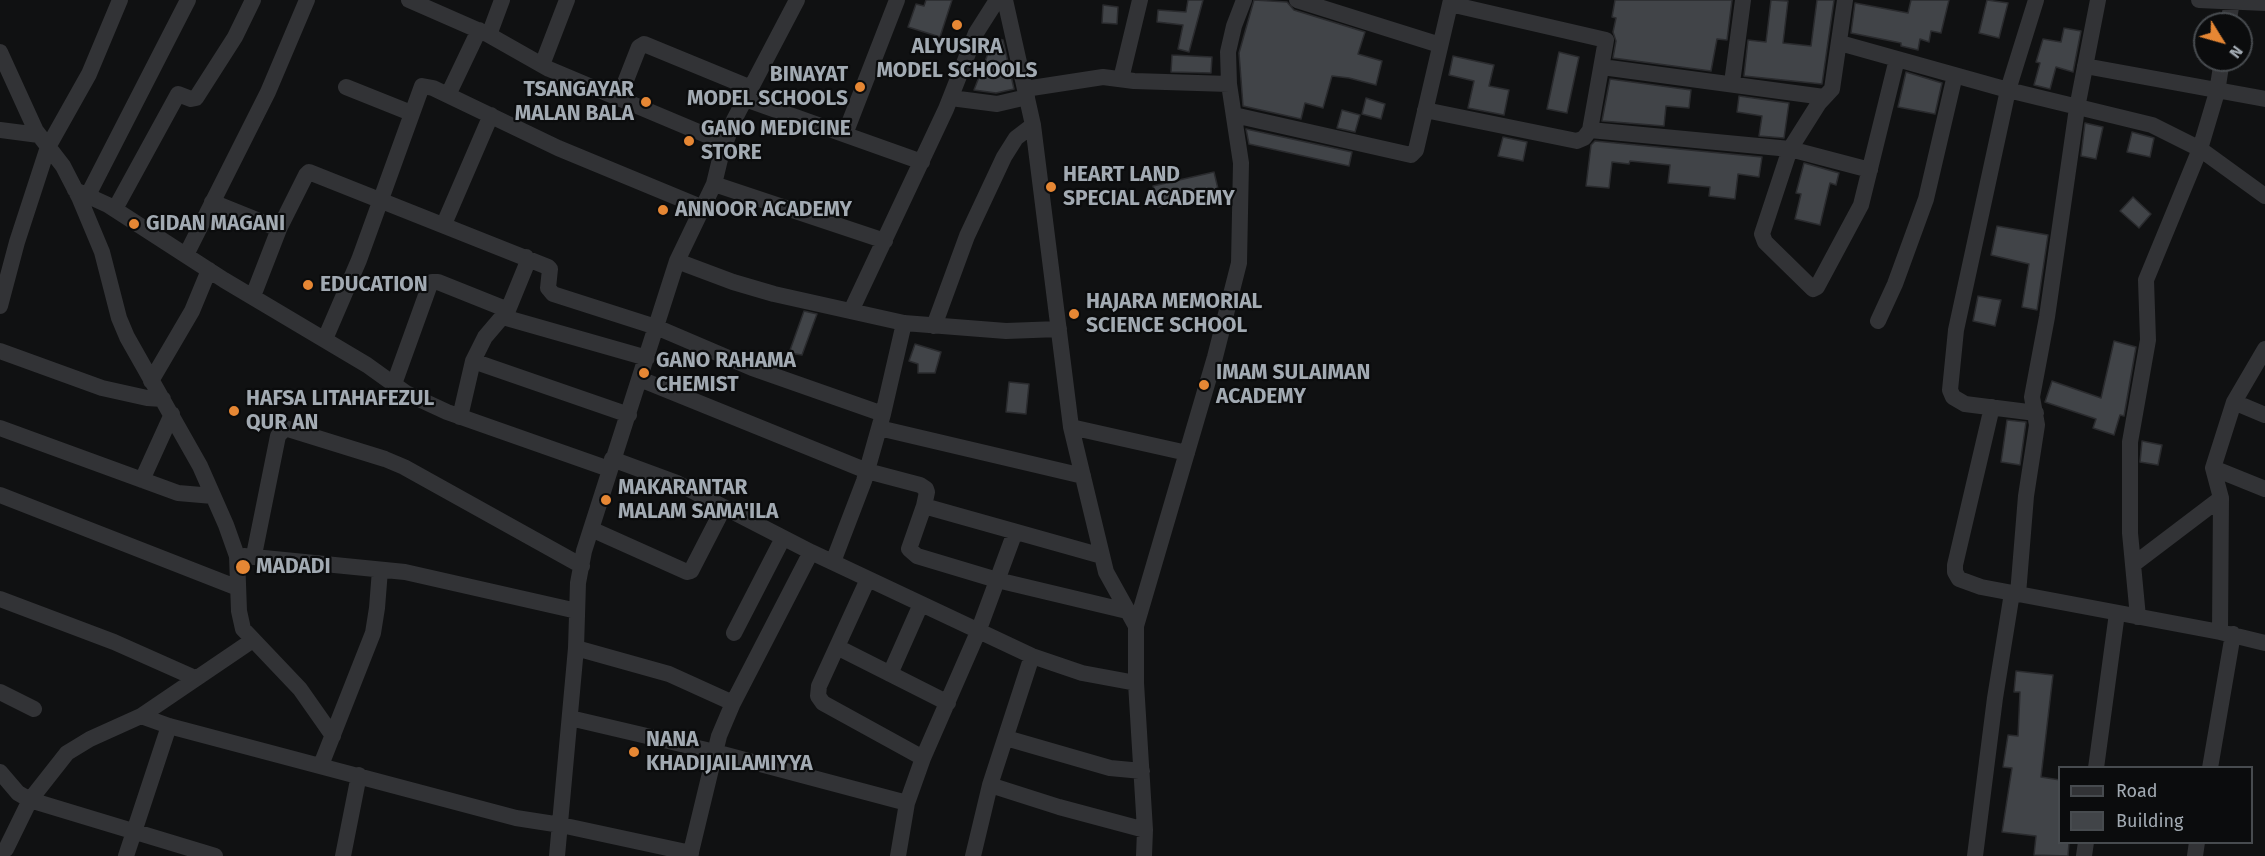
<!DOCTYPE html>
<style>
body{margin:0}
#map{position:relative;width:2265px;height:856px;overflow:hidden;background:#101112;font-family:"Fira Sans",sans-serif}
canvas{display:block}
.legend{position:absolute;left:2058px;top:766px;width:195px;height:78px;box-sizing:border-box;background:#0b0c0d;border:2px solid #474b4f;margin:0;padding:8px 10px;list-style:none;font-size:18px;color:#a2aab2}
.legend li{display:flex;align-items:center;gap:12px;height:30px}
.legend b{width:30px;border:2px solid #474b4f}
.north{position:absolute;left:2193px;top:12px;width:60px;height:60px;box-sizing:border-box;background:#0b0c0d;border:2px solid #474b4f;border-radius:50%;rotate:127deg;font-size:16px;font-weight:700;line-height:24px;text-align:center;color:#a2aab2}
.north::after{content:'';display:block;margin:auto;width:21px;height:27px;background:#e68734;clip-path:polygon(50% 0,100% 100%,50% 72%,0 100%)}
</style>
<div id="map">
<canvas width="2265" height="856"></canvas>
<ul class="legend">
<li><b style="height:8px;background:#323336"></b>Road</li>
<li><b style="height:16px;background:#414448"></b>Building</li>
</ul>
<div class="north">N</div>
</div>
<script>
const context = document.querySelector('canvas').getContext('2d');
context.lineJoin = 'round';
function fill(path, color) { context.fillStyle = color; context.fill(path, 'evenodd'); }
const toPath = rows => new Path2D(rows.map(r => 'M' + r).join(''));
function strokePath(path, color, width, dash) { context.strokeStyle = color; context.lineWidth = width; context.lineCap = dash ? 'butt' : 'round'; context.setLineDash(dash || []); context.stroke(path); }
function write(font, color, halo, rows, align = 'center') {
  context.font = font + ' "Fira Sans",sans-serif'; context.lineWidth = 4.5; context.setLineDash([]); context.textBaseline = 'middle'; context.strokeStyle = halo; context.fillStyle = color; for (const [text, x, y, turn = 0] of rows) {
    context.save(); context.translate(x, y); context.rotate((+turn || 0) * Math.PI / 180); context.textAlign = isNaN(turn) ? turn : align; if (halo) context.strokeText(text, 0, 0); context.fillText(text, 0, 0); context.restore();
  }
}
const building = toPath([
 [926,0,952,0,940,37,908,27,916,4,924,6,926,0],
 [1188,0,1203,0,1189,52,1178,49,1183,25,1157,22,1158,10,1186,12,1188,0],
 [1254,0,1287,2,1294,10,1365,32,1358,54,1382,61,1376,85,1349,78,1332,76,1323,108,1305,103,1301,119,1243,106,1239,53,1254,0],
 [1615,0,1732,0,1727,40,1717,39,1711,71,1613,58,1616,41,1613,32,1616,18,1612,17,1615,0],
 [1771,0,1788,1,1783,43,1811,46,1817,0,1834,0,1822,84,1744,76,1748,40,1766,42,1771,0],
 [1911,0,1949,0,1941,33,1931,31,1929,42,1920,39,1918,50,1901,46,1901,43,1851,33,1855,3,1908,13,1911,0],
 [1987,0,2008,3,1999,38,1979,33,1987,0],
 [1103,5,1118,7,1117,24,1102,23,1103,5],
 [2064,28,2081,31,2073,72,2056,67,2050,89,2034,85,2040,63,2036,62,2043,39,2061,42,2064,28],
 [994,38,1003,40,1014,89,996,93,974,90,994,38],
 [1559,52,1579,57,1567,113,1547,109,1559,52],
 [1172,55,1212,57,1211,73,1171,72,1172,55],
 [1453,56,1494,65,1489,86,1509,90,1504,115,1468,108,1474,81,1449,75,1453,56],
 [1906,72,1942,83,1935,114,1898,107,1906,72],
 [1610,79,1691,90,1689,108,1666,106,1664,126,1602,121,1610,79],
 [1739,96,1789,103,1784,138,1759,136,1762,116,1737,112,1739,96],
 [1366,98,1385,104,1381,119,1362,114,1366,98],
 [1342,110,1360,115,1355,132,1337,128,1342,110],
 [2085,123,2103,127,2096,159,2081,156,2085,123],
 [1246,129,1352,152,1349,166,1249,144,1246,129],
 [2132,132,2154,138,2150,157,2127,152,2132,132],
 [1503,137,1527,142,1523,161,1498,156,1503,137],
 [1595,141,1762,157,1759,177,1738,174,1735,199,1709,196,1710,187,1668,183,1670,165,1630,161,1629,164,1612,162,1609,188,1586,186,1591,145,1595,141],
 [1804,163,1839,173,1836,185,1830,183,1820,225,1795,219,1801,194,1796,193,1804,163],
 [1214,172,1219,193,1158,207,1153,186,1214,172],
 [2133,197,2151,214,2139,228,2120,211,2133,197],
 [1997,226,2048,235,2037,310,2022,307,2029,264,1991,255,1997,226],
 [1978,296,2001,300,1995,326,1973,321,1978,296],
 [804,311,817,314,802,355,789,353,804,311],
 [2114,341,2136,347,2124,416,2120,415,2114,435,2093,428,2096,419,2045,402,2052,381,2101,398,2114,341],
 [915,344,941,352,935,373,918,373,918,364,909,361,915,344],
 [1009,382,1029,384,1026,414,1006,412,1009,382],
 [2007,420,2026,422,2020,465,2001,462,2007,420],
 [2142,441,2162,445,2158,465,2140,462,2142,441],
 [2016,671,2053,675,2041,777,2060,780,2060,843,2069,843,2068,856,2034,855,2036,836,2002,832,2012,768,2003,767,2008,735,2018,736,2020,692,2014,692,2016,671]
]);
fill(building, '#414448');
strokePath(building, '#2a2b2e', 1.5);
strokePath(toPath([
 [409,0,489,35,549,69,725,143],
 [1005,0,1033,125,1071,427,1106,572,1136,626],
 [1297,0,1440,45],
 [1845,0,1832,89,1819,103,1790,149,1762,234,1765,242,1813,289,1817,287,1861,205,1897,59],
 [2036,0,2008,90,1956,330,1950,390,1953,397,1965,404,2036,413],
 [2199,0,2265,3],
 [2228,24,2232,2],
 [489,35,502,0],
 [1840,43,2008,90,2152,125,2200,149,2265,196],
 [0,52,36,131,63,166,79,197,102,252,119,318,127,337,200,466,226,525,237,556,239,611,243,629,300,689,333,736],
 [542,65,567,0],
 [2085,66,2265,99],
 [1602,67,1824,97],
 [1121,79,1140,0],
 [1732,83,1743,0],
 [346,87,411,113],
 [1025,89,1103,77,1134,81,1229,84],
 [448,95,479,30],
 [619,98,639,47,644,44,751,88],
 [951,98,997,104,1027,97],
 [745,99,922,162],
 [1425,110,1577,141,1584,138,1590,130,1606,40,1450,4],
 [1234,115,1411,155,1416,150,1451,0],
 [0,130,39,135],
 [1590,130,1790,149,1870,170],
 [845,134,897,0],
 [714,184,885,241],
 [75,190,108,205,224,280,367,365,406,393,447,412,609,469],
 [88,195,188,0],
 [212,202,279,229],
 [115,209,178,94,191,99,196,98,235,37,253,0],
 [444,224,491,115],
 [186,255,268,92,307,0],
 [677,261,733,282,774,294,904,323,1006,331,1059,329],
 [253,296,279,229,306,175,309,172,548,267,550,269,548,288,553,294,656,327,752,368,883,414],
 [0,306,17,242,48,147,89,74,120,0],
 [851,311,946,109,976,33,997,0],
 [503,317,647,358],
 [1878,321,1895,284,1926,199,1955,75],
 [934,326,967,236,1004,157,1016,138,1033,125],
 [325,339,359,260,422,86,433,88,558,148,703,208],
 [0,351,102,388,147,398,163,399],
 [473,361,629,415],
 [640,379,867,471,920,485,926,489,927,492,924,506,909,549,917,556,997,580,1127,611],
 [151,381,192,311,209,270],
 [394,384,429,287,432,282,438,282,508,310],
 [2234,402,2265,415],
 [1992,407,1955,565,1955,572,1959,579,1981,587,2220,632,2265,643],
 [460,417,473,361,485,337,508,310,526,266,526,257],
 [1071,427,1187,453],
 [0,428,178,493,213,496],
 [879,428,1083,476],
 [612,459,677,483,811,552,1032,656,1082,673,1136,683],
 [2213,468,2234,402,2265,349],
 [142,480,172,414],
 [0,495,238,588],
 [924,506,1102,556],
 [591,529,687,572,691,571,724,507],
 [254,555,278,436,285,428,385,459,404,467,582,566],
 [244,556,405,572,577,611],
 [833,562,864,481,883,414,904,323],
 [2134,564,2221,498],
 [868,579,819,686,818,696,823,703,923,758],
 [2018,594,2026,496,2037,425,2032,397,2047,317,2077,108,2098,0],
 [0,599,114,642,195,678],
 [2138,617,2130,533,2130,442,2148,340,2146,280,2200,149,2217,92,2222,60],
 [2220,632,2221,498,2213,468,2265,489],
 [734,633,783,538],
 [837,647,948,703],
 [576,648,669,674,733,703],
 [890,674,921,604],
 [0,692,34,709],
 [141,716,169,726,516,818,561,825,691,853],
 [570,718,715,752,907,803],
 [1006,738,1110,768,1142,771],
 [321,765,373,633,377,608,380,570],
 [2096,768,2117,613],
 [2210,768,2233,634],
 [0,772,18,793,30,800,215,856],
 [990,785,1059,807,1145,830],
 [0,852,6,849,30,800,67,753,90,739,141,716,253,640],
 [126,856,169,726],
 [343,856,359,775],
 [557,856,576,648,578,583,584,551,677,261,714,184,721,155,734,120,797,0],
 [690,856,719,736,733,703,811,552],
 [898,856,907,803,923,758,978,632,1015,532],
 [973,856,990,785,1032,656],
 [1144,856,1145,830,1136,683,1136,626,1215,357,1239,263,1241,163,1229,84,1228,52,1234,26,1244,0],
 [1975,856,1995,698,2012,593],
 [2084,856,2086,842],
 [2195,856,2197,842]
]), '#323336', 16);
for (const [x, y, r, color] of [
 [957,25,6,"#e68734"],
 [860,87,6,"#e68734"],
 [646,102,6,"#e68734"],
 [689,141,6,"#e68734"],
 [1051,187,6,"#e68734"],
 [663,210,6,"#e68734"],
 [134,224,6,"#e68734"],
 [308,285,6,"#e68734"],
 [1074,314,6,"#e68734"],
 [644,373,6,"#e68734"],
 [1204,385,6,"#e68734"],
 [234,411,6,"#e68734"],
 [606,500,6,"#e68734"],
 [243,567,8,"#e68734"],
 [634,752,6,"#e68734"]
]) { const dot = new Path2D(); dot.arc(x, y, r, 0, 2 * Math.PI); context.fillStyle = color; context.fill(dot); strokePath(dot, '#0b0c0d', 2); }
write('bold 21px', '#a2aab2', '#0b0c0d', [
 ["ALYUSIRA",957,47,"center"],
 ["MODEL SCHOOLS",957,71,"center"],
 ["BINAYAT",848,75,"right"],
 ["MODEL SCHOOLS",848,99,"right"],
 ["TSANGAYAR",634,90,"right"],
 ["MALAN BALA",634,114,"right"],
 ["GANO MEDICINE",701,129],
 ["STORE",701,153],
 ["HEART LAND",1063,175],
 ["SPECIAL ACADEMY",1063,199],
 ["ANNOOR ACADEMY",675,210],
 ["GIDAN MAGANI",146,224],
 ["EDUCATION",320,285],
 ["HAJARA MEMORIAL",1086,302],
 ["SCIENCE SCHOOL",1086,326],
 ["GANO RAHAMA",656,361],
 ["CHEMIST",656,385],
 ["IMAM SULAIMAN",1216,373],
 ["ACADEMY",1216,397],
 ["HAFSA LITAHAFEZUL",246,399],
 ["QUR AN",246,423],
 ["MAKARANTAR",618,488],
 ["MALAM SAMA'ILA",618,512],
 ["MADADI",256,567],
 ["NANA",646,740],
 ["KHADIJAILAMIYYA",646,764]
], 'left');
</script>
